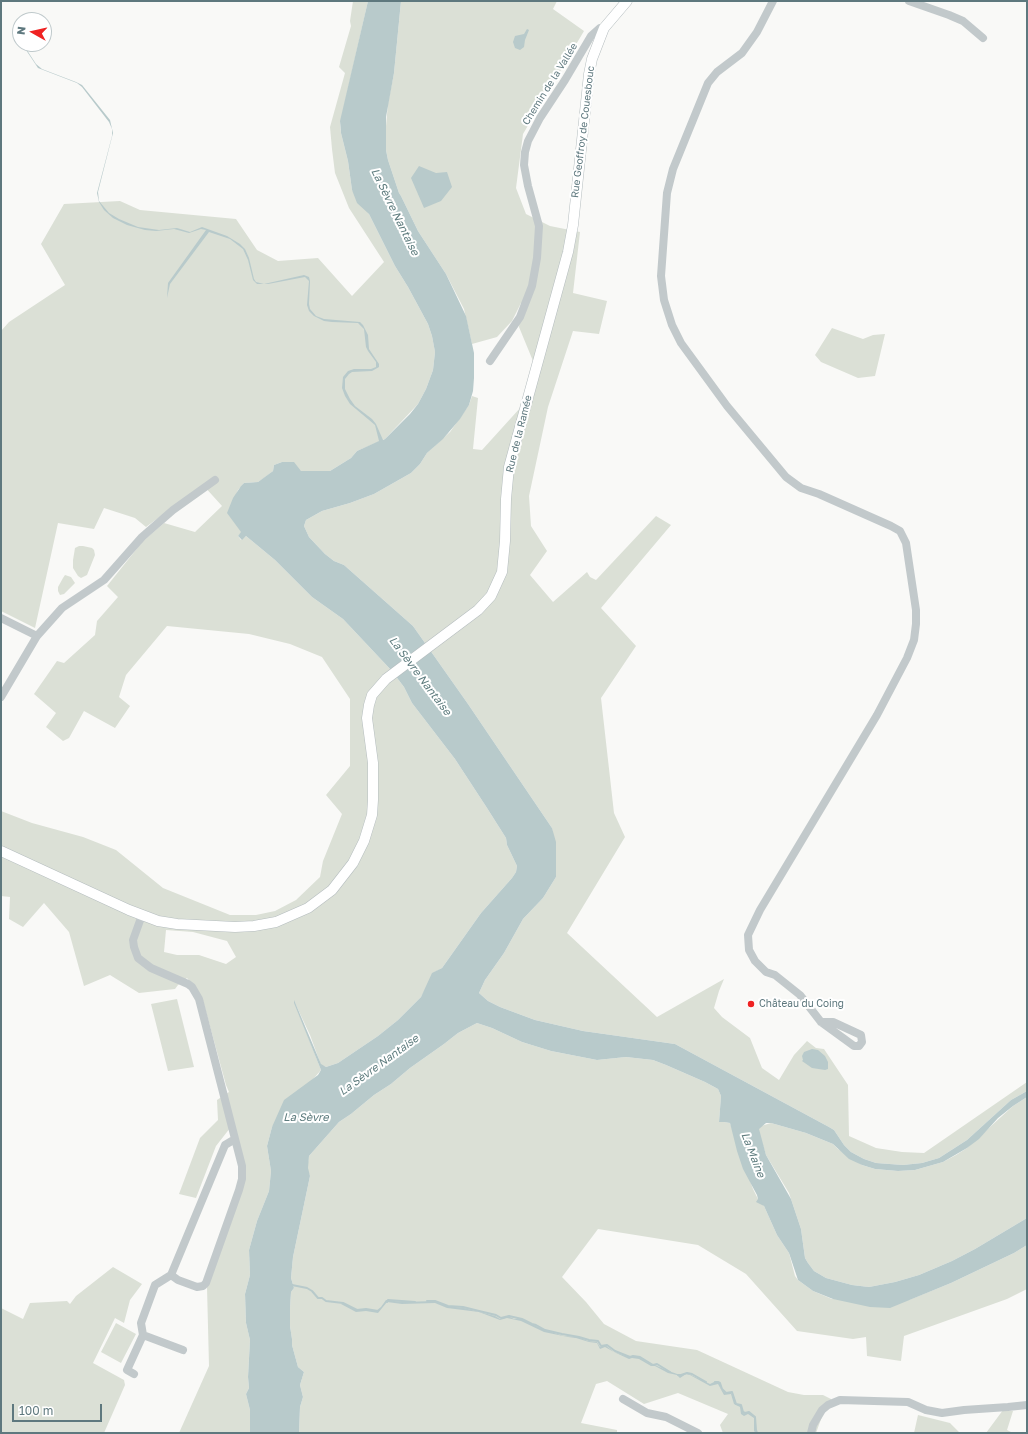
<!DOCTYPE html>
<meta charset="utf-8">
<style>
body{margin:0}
#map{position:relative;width:1028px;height:1434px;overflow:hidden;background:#f9f9f7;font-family:"Golos Text",sans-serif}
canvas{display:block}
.frame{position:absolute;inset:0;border:2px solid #5e787e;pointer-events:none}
.north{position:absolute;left:12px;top:12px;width:40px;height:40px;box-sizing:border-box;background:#fff;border:1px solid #bfc9cb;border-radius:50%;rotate:278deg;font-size:11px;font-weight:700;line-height:16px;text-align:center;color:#5e787e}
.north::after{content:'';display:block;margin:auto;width:14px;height:18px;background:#ef2222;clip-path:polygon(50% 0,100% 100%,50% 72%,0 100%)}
.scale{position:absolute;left:12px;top:1404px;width:90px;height:18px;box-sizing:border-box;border:2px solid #5e787e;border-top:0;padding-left:5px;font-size:12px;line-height:14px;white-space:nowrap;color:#5e787e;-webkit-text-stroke:3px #fff;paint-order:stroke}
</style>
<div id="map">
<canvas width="1028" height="1434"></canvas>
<div class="frame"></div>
<div class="north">N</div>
<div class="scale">100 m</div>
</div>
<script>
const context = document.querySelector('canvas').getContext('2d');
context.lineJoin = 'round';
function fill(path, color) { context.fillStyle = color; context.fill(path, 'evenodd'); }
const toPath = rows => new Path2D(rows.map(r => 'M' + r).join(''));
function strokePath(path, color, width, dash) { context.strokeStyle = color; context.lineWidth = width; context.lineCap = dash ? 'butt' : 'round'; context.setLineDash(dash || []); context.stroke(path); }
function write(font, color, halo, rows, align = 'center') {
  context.font = font + ' "Golos Text",sans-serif'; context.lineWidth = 4; context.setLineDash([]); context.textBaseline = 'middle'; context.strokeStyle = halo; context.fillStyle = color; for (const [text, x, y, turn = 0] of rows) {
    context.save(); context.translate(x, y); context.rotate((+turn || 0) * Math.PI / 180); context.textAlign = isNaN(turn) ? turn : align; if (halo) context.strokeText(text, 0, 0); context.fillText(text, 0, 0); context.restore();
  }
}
fill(toPath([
 [353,1,368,1,340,124,341,133,348,161,352,190,369,214,395,266,408,287,428,324,432,336,435,352,433,370,426,389,418,404,385,439,357,451,351,458,330,471,301,471,282,462,274,465,273,471,264,478,258,482,244,483,238,490,228,513,242,532,238,536,241,540,246,536,275,560,312,597,343,619,391,670,404,687,412,703,455,759,487,808,506,838,507,845,517,866,516,872,512,878,481,913,442,968,435,972,421,997,398,1020,378,1036,338,1063,326,1067,321,1065,310,1035,294,1001,321,1070,272,1127,267,1146,271,1171,269,1191,257,1221,249,1250,250,1275,245,1294,246,1323,250,1340,248,1377,249,1388,246,1394,250,1410,250,1433,179,1433,209,1366,207,1287,245,1177,234,1123,216,1146,196,1198,179,1194,200,1138,218,1120,217,1100,229,1092,226,1085,202,997,187,978,178,985,175,989,139,993,110,975,84,986,69,932,44,903,23,927,9,919,10,897,1,896,1,811,32,823,83,837,116,850,163,888,230,915,256,915,275,911,296,900,320,877,323,861,342,814,326,795,350,766,350,699,322,657,290,644,249,634,167,626,126,675,119,697,130,706,115,728,84,711,69,738,63,741,46,727,56,713,34,694,57,661,64,663,95,635,97,621,118,597,107,586,143,541,164,523,195,532,222,506,203,485,146,527,135,518,104,508,94,529,58,523,35,628,1,611,1,331,9,322,65,285,41,244,64,204,120,201,140,210,236,219,257,250,278,261,318,258,352,296,384,262,349,208,335,173,332,149,330,127,345,73,339,67,351,26,350,21],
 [166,930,193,932,227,941,236,957,226,964,199,955,177,955,164,952],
 [401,1,557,1,553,9,584,31,523,134,516,188,526,214,550,226,580,232,573,293,607,301,599,334,573,331,548,407,529,496,531,526,547,551,530,575,553,602,587,572,590,577,596,580,656,516,671,525,601,608,636,646,601,698,614,813,625,837,567,933,657,1017,724,979,719,991,714,1008,722,1017,750,1038,762,1068,779,1080,794,1055,807,1041,816,1048,824,1049,848,1085,849,1136,876,1148,902,1152,924,1153,1027,1082,1027,1091,1011,1100,967,1140,939,1158,922,1163,903,1165,876,1163,864,1159,851,1152,844,1145,834,1130,829,1127,675,1044,583,1031,535,1020,500,1007,488,1001,479,993,485,980,504,953,523,919,543,898,556,877,552,828,468,704,413,626,344,565,334,561,325,554,309,537,304,526,306,520,322,511,350,503,374,494,411,473,420,464,427,453,450,432,469,405,472,396,478,398,473,449,482,450,521,407,533,361,519,327,521,303,512,321,497,337,472,344,464,309,446,274,418,231,401,196,399,193,388,160,386,150,386,126,388,103,394,73],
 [832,328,863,339,873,335,885,334,875,376,858,378,821,362,815,355],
 [79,546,83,546,92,548,94,550,95,555,87,575,81,578,78,576,73,568,73,560,75,548],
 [65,575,71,577,75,583,64,594,60,595,58,591,58,587,63,578],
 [177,999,194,1067,168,1071,151,1004],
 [477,1023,492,1028,522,1042,551,1051,597,1060,626,1057,653,1060,666,1065,705,1082,718,1089,721,1096,719,1122,724,1122,730,1123,753,1189,758,1199,764,1206,777,1235,789,1253,795,1276,798,1280,813,1291,832,1299,909,1300,951,1283,1014,1253,1027,1245,1027,1289,1007,1299,904,1336,901,1361,867,1356,866,1337,853,1339,797,1331,746,1274,698,1245,598,1229,562,1277,586,1302,604,1324,636,1341,697,1350,788,1392,804,1395,823,1395,831,1399,835,1405,824,1411,816,1433,723,1433,720,1425,728,1414,678,1393,644,1404,607,1381,596,1384,581,1423,617,1430,617,1433,299,1433,300,1407,303,1397,300,1385,304,1372,298,1367,292,1345,292,1339,290,1326,290,1308,291,1292,294,1288,291,1278,293,1257,310,1176,307,1168,309,1156,339,1122,351,1114,374,1095,391,1084,410,1068,444,1044,458,1033],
 [1027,1097,1027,1218,975,1249,952,1261,919,1275,895,1282,869,1287,852,1285,826,1278,814,1271,808,1263,805,1258,801,1229,789,1193,766,1155,759,1133,759,1128,761,1126,771,1123,806,1133,833,1144,838,1149,862,1165,875,1169,898,1171,915,1170,943,1162,956,1155,967,1148,1013,1106],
 [113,1267,142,1284,130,1300,124,1323,115,1318,93,1363,124,1380,125,1385,104,1433,1,1433,1,1308,23,1319,30,1303,67,1301,70,1304,76,1296],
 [116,1323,136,1334,121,1363,101,1352],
 [1003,1410,1013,1411,1007,1430,1013,1433,986,1433],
 [918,1415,950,1423,960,1433,914,1433]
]), '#dbe0d6');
fill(toPath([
 [368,1,401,1,394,73,386,117,386,150,388,160,399,193,401,196,418,231,446,274,466,316,474,353,474,378,473,391,469,405,460,419,443,439,427,453,420,464,411,473,374,494,350,503,322,511,306,520,304,526,309,537,325,554,334,561,344,565,413,626,468,704,552,828,556,842,556,877,543,898,523,919,504,953,485,980,479,993,488,1001,500,1007,535,1020,583,1031,675,1044,829,1127,834,1130,844,1145,851,1152,864,1159,876,1163,903,1165,922,1163,939,1158,967,1140,1011,1100,1027,1091,1027,1097,1013,1106,998,1118,979,1139,967,1148,943,1162,915,1170,898,1171,875,1169,862,1165,849,1159,833,1144,806,1133,771,1123,766,1123,759,1129,766,1155,791,1199,801,1229,805,1258,808,1263,814,1271,826,1278,852,1285,869,1287,895,1282,919,1275,952,1261,975,1249,1027,1218,1027,1245,1014,1253,951,1283,890,1308,870,1307,833,1299,813,1291,798,1280,789,1253,777,1235,764,1206,756,1202,758,1199,757,1195,743,1169,737,1151,730,1123,724,1122,719,1122,721,1096,718,1089,705,1082,666,1065,653,1060,626,1057,597,1060,551,1051,522,1042,492,1028,477,1023,458,1033,444,1044,410,1068,391,1084,374,1095,351,1114,339,1122,309,1156,308,1168,310,1176,293,1257,291,1278,294,1288,291,1292,290,1308,290,1326,292,1339,292,1345,298,1367,304,1372,300,1385,303,1397,300,1407,299,1433,250,1433,250,1410,246,1394,249,1388,248,1377,250,1340,246,1323,245,1294,250,1275,249,1250,257,1221,269,1191,271,1171,267,1146,272,1127,284,1100,318,1075,321,1070,294,1003,294,1000,321,1064,326,1067,338,1063,378,1036,398,1020,421,997,432,973,442,968,481,913,512,878,516,872,517,866,507,845,506,838,487,808,455,759,412,703,404,687,391,670,343,619,312,597,275,560,246,536,242,540,238,536,241,532,227,513,233,498,241,486,244,483,258,482,273,471,274,465,282,462,294,462,301,471,330,471,351,458,357,451,379,441,375,425,350,404,345,396,342,388,343,377,348,371,354,369,371,369,376,367,376,362,368,351,366,347,364,329,358,323,332,322,324,321,314,316,309,311,307,305,309,281,305,277,268,284,257,284,253,280,248,260,243,249,230,239,209,232,170,284,167,298,168,283,206,230,201,229,189,233,174,229,156,231,145,230,127,225,113,218,104,210,99,202,97,193,112,136,112,129,109,122,82,87,77,83,38,68,22,44,23,44,36,64,42,69,76,82,82,85,110,120,113,133,98,192,99,201,109,213,119,219,138,227,159,230,177,228,190,232,202,227,227,236,240,244,245,249,249,258,254,279,256,282,264,284,304,275,309,277,310,281,309,304,310,309,316,316,324,319,360,322,363,325,368,335,369,349,379,364,379,367,372,371,352,372,349,374,345,379,345,389,350,399,355,406,372,419,376,424,383,440,385,439,410,414,418,404,426,389,433,370,435,352,432,336,428,324,408,287,395,266,369,214,357,203,352,190,348,161,341,133,340,121],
 [527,29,529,30,525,40,524,47,520,50,515,48,513,42,515,36,524,34],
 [419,166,436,173,447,172,452,187,441,201,424,208,411,178],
 [812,1049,818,1050,825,1056,828,1062,828,1069,825,1070,812,1068,802,1061,803,1060,802,1056,804,1052],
 [386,1300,403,1302,434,1301,447,1306,464,1308,495,1316,500,1319,508,1316,514,1319,521,1319,545,1330,564,1336,578,1337,588,1341,597,1342,600,1347,605,1345,614,1352,629,1357,632,1356,639,1357,652,1365,655,1365,666,1370,680,1375,687,1373,710,1384,716,1381,720,1383,721,1389,725,1393,731,1392,736,1404,741,1405,744,1414,748,1412,756,1418,755,1425,756,1433,754,1431,754,1418,748,1414,744,1416,741,1414,740,1407,734,1404,731,1394,724,1395,718,1384,710,1386,690,1375,686,1374,680,1378,677,1375,668,1373,655,1366,651,1366,639,1359,632,1358,629,1359,614,1352,605,1347,600,1349,597,1343,589,1342,576,1338,568,1337,544,1332,521,1321,507,1318,500,1320,479,1312,447,1308,435,1303,402,1304,387,1302,378,1313,366,1311,356,1312,341,1304,343,1303,357,1310,366,1309,376,1311,381,1307]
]), '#b8cacb');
strokePath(toPath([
 [292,1285,307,1288,312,1291,318,1298,322,1298,326,1301,343,1303,357,1310,366,1309,378,1311],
 [427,1301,435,1301,448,1306,463,1307,479,1311,496,1315,501,1318,509,1316,522,1319,532,1324,536,1325,545,1330,562,1334,579,1337,589,1340,598,1341,601,1346,607,1345,615,1351,630,1357,633,1356,640,1357,653,1365,657,1364,670,1372],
 [387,1302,388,1300,415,1302],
 [678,1375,681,1375,687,1373,692,1374,706,1382],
 [715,1382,718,1382,720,1383,722,1389,726,1393,732,1392,736,1404,741,1405,743,1412,745,1413,749,1412,755,1417,756,1430,757,1433]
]), '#b8cacb', 2);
const major = toPath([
 [1,851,129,910,158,921,177,924,235,927,254,926,276,922,308,908,332,890,353,863,364,841,372,815,373,800,373,763,367,718,369,705,372,695,386,679,478,610,491,596,502,572,505,541,506,499,509,467,568,252,573,225,589,74,592,59,604,28,627,1]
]);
strokePath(major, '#b5bdbf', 11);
strokePath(toPath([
 [773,1,757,32,742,53,717,72,708,83,673,169,667,193,661,276,664,300,672,325,681,343,727,406,786,477,801,488,819,494,891,526,900,531,906,543,916,610,916,624,914,640,907,658,877,715,760,910,748,935,749,950,755,961,766,972,775,975,800,995,821,1022,854,1046,859,1046,862,1042,861,1035,833,1022,821,1022],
 [909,1,949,15,963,21,983,38],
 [490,361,520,317,532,286,537,258,539,226,528,186,524,165,525,152,528,141,540,118,565,80,591,36,600,28,604,28],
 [1,618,37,636],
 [1,697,37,636,62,608,104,580,142,537,173,510,215,480],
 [142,915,133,940,134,947,138,958,151,968,188,984,192,987,199,999,242,1166,242,1179,239,1190,206,1283,203,1286,197,1287,178,1280,171,1275,155,1285,141,1323,143,1335,183,1350],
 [171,1275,225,1145,235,1139],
 [134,1374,127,1370,143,1335],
 [623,1399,647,1413,666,1417,698,1433],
 [811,1433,813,1425,822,1410,828,1405,840,1400,908,1402,926,1410,942,1413,964,1410,1008,1407,1027,1405]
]), '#c2c9cb', 8);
strokePath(major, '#fff', 10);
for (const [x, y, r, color] of [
 [751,1004,4,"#ef2222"]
]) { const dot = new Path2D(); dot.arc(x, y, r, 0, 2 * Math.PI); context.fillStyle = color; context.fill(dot); strokePath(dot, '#fff', 1.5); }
write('10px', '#5e787e', '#fff', [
 ["Chemin de la Vallée",550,84,-58],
 ["Rue Geoffroy de Couesbouc",583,132,-83],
 ["Rue de la Ramée",519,434,-76]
]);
write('10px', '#5e787e', '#fff', [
 ["Château du Coing",759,1004]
], 'left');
write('italic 11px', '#5e7c7e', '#fff', [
 ["La Sèvre Nantaise",395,212,64],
 ["La Sèvre Nantaise",420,676,53],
 ["La Sèvre Nantaise",379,1065,-36],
 ["La Sèvre",306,1118],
 ["La Maine",753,1155,69]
]);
</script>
